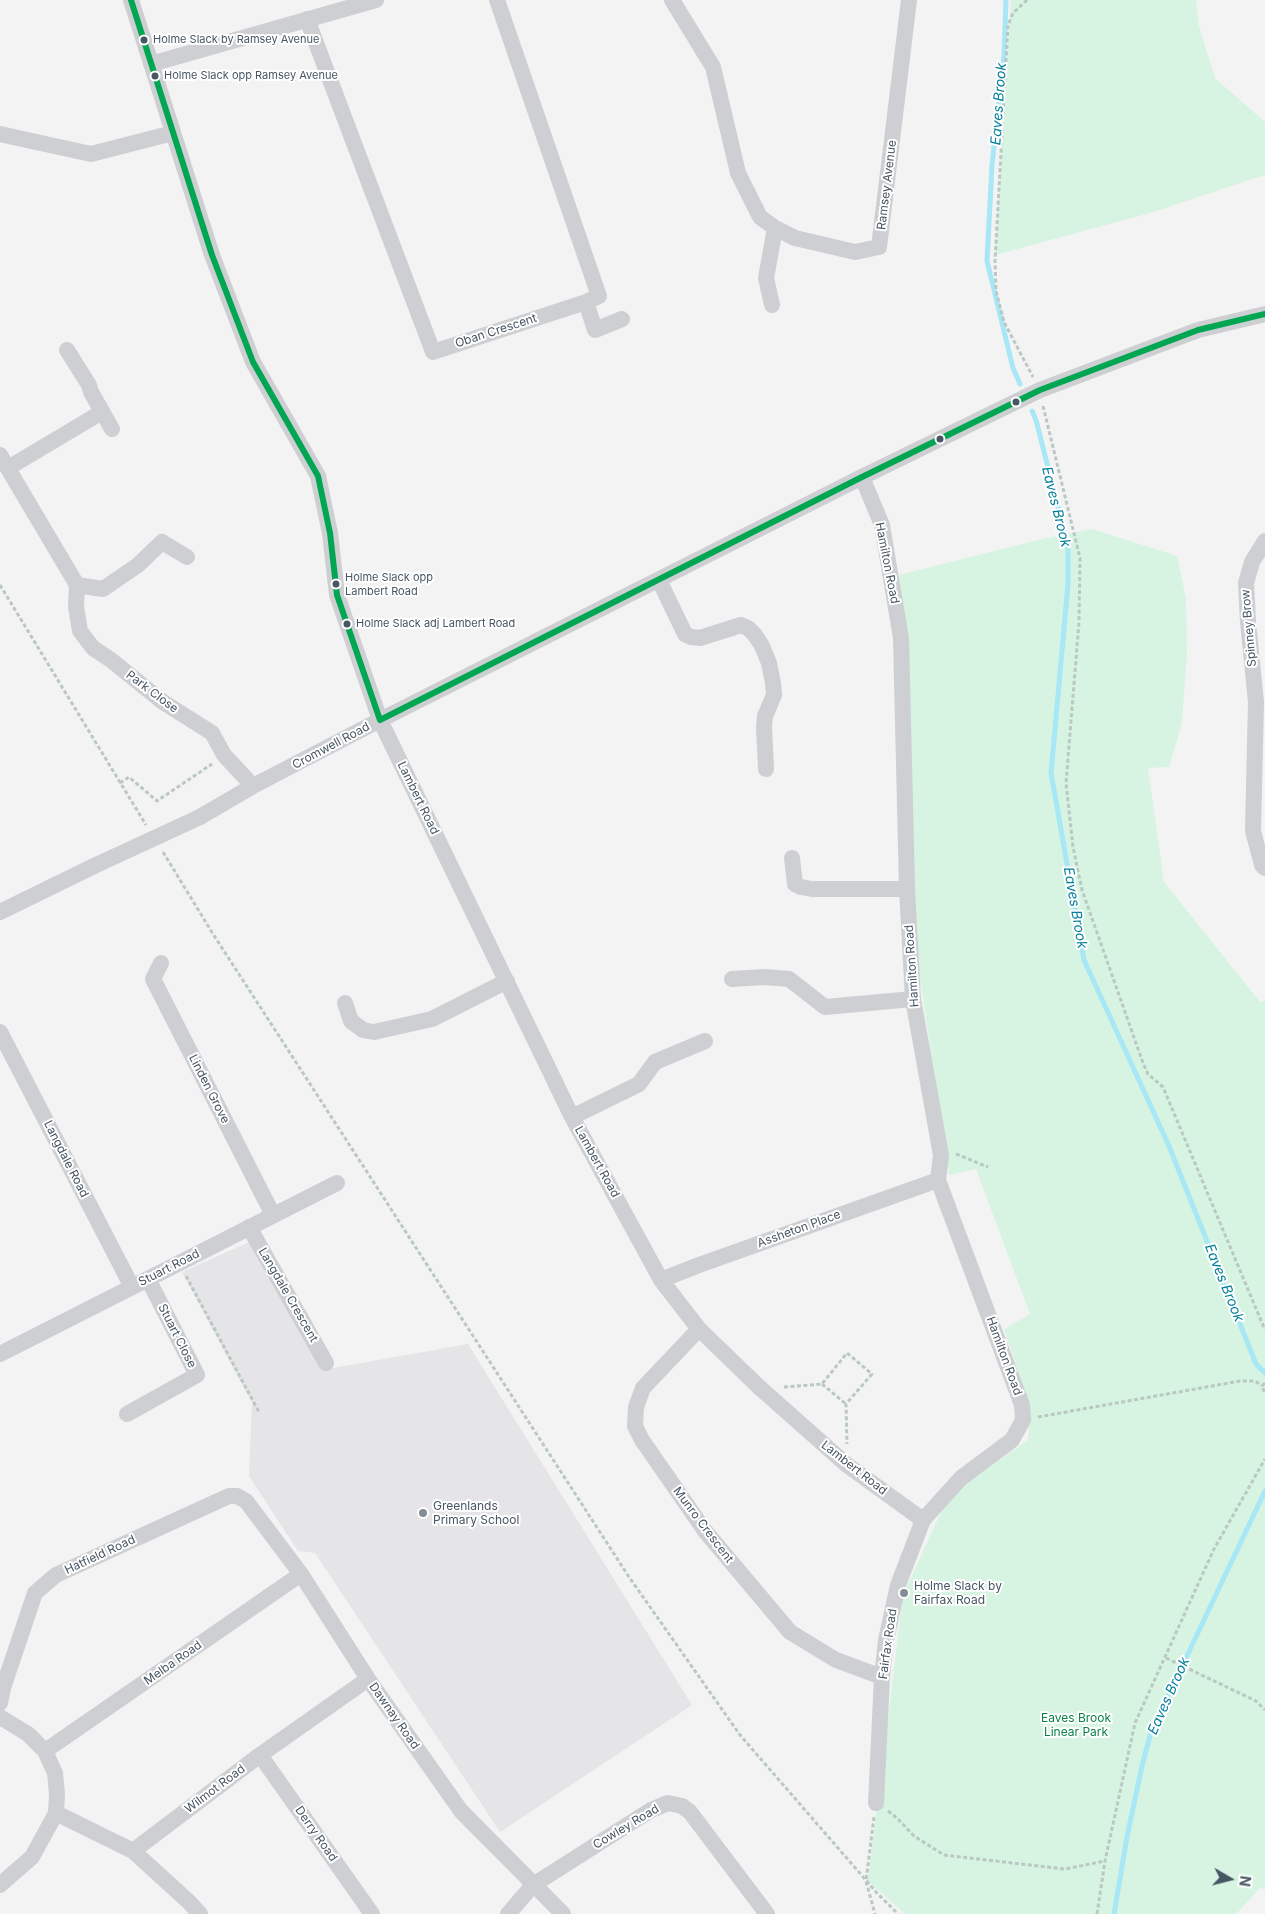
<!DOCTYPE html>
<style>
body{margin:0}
#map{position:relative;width:1265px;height:1914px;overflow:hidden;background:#f4f3f3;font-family:Inter,sans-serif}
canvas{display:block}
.north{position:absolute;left:1205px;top:1854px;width:50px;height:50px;-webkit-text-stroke:4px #fff;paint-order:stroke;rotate:98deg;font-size:14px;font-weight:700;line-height:20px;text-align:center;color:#475663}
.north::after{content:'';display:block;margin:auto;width:18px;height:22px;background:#475663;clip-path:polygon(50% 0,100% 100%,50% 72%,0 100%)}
</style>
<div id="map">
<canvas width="1265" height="1914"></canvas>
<div class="north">N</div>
</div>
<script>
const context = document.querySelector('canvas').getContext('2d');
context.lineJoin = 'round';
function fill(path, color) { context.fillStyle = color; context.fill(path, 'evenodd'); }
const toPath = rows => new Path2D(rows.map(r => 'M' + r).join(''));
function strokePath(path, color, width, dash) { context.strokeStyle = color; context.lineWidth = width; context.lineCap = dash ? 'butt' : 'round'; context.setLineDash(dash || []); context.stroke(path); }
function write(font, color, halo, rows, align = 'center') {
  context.font = font + ' Inter,sans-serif'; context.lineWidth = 4; context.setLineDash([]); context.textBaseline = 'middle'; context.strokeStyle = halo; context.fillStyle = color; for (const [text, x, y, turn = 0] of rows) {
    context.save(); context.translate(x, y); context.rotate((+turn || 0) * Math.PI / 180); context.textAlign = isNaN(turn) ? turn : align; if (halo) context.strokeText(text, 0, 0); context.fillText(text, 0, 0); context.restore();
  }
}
fill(toPath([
 [254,1240,322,1370,468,1344,692,1705,500,1832,315,1553,298,1551,249,1476,252,1403,182,1272]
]), '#e5e4e6');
fill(toPath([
 [1011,0,1196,0,1199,26,1215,78,1265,122,1265,175,1150,213,995,255],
 [1092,529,1177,556,1186,599,1187,654,1182,723,1169,767,1148,768,1164,882,1260,1002,1265,1000,1265,1890,1261,1887,1236,1914,905,1914,868,1881,903,1595,949,1495,1028,1440,1030,1407,1004,1329,1030,1314,976,1169,949,1175,907,889,899,575,1042,539]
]), '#d6f4e1');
strokePath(toPath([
 [1006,0,1004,55,992,165,987,261,1013,368,1020,384],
 [1032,411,1036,420,1068,546,1068,584,1051,773,1084,960,1169,1146,1256,1364,1265,1373],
 [1114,1914,1127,1837,1142,1766,1151,1732,1265,1491]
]), '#a7e7f6', 5);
strokePath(toPath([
 [1027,0,1013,13,1008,25,995,261,996,291,1004,322,1033,377],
 [1043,406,1080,558,1079,622,1066,783,1073,847,1082,890,1143,1063,1148,1074,1163,1087,1265,1330],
 [0,585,146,825],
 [120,783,129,777,157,801,212,764],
 [163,852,213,934,629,1577,740,1735,877,1893,898,1914],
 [956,1154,988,1167],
 [186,1276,259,1412],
 [1265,1383,1262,1386,1265,1394],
 [822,1384,846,1404],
 [784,1387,822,1384,847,1353,872,1374,846,1404,847,1444],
 [1038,1417,1240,1381,1255,1381,1262,1386],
 [1166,1658,1256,1701,1265,1710],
 [888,1811,897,1818,914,1836,944,1855,1065,1869,1105,1861],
 [874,1817,866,1881,875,1914],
 [1097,1914,1105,1861,1135,1723,1214,1549,1265,1459]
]), '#bac8c3', 3, [4, 2.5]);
strokePath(toPath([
 [131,0,212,255,253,362,318,476,330,533,337,595,380,720,572,1117,661,1280,699,1329,759,1387,847,1465,923,1520],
 [672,0,713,67,738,173,760,217,775,228,795,238,855,252,879,247,909,0],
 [307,19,433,352,586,302,599,296,497,0],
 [151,64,376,0],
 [0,134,91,154,173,133],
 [586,302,595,330,622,319],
 [772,305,766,278,775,228],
 [67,350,89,385,91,392,112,429],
 [0,455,77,585,76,607,80,631,93,648,111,660,163,702,212,733,224,755,253,786],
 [8,468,102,412],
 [862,477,882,525,901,638,907,889,913,999,941,1155,938,1180,1022,1405,1023,1420,1012,1440,961,1478,923,1520,898,1585,886,1640,882,1677,876,1803],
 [1265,541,1252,562,1246,583,1248,622,1256,702,1253,831,1262,865,1265,868],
 [659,580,685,634,691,637,700,638,741,625,748,628,755,635,762,646,769,663,773,683,774,695,765,716,764,727,766,769],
 [77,585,103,589,138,565,162,542,187,557],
 [200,817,253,786,380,720,862,477,1040,390,1198,330,1265,314],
 [792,858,795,884,801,887,812,889,907,889],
 [0,912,94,866],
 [161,963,153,979,273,1215],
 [732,979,764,977,789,979,825,1007,913,999],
 [345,1003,351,1021,363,1030,374,1032,432,1019,507,981],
 [0,1032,132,1287],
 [572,1117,639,1084,655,1062,705,1041],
 [249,1227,326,1363],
 [661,1280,699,1265,938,1180],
 [699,1329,643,1388,636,1407,635,1426,642,1440,705,1531,790,1632,836,1660,882,1677],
 [0,1354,337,1183],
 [127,1414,197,1375,148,1279],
 [0,1703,3,1688,35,1593,56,1575,229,1496,237,1496,246,1501,301,1574,368,1679,461,1811,563,1914],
 [0,1717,28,1734,45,1751,55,1773,57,1794,56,1813,32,1857,0,1885],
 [45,1751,301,1574],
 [260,1755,372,1914],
 [56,1813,133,1851,260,1755,368,1679],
 [133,1851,189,1902,200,1914],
 [508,1914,533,1885,651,1810,668,1803,682,1806,690,1812,767,1914]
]), '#cdcfd2', 16);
strokePath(toPath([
 [94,866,200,817]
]), '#cdcfd2', 16);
strokePath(toPath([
 [131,0,212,255,253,362,318,476,330,533,337,595,380,720],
 [380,720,862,477,1040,390,1198,330,1265,314]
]), '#00a651', 6);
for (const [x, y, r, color] of [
 [144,40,4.5,"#475663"],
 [155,76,4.5,"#475663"],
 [1016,402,4.5,"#475663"],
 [940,439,4.5,"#475663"],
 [336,584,4.5,"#475663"],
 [347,624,4.5,"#475663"],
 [423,1513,5,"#848d95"],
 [904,1593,5,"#848d95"]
]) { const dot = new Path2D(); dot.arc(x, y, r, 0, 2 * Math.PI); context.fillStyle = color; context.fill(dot); strokePath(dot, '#fff', 2); }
write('11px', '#475663', '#fff', [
 ["Holme Slack by Ramsey Avenue",153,40],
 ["Holme Slack opp Ramsey Avenue",164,76],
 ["Holme Slack opp",345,578],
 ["Lambert Road",345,592],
 ["Holme Slack adj Lambert Road",356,624]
], 'left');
write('12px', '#475663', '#fff', [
 ["Ramsey Avenue",887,185,-83],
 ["Oban Crescent",496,331,-18],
 ["Hamilton Road",887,563,79],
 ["Spinney Brow",1249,628,-95],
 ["Park Close",152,692,37],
 ["Cromwell Road",331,746,-28],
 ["Lambert Road",418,798,64],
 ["Hamilton Road",912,966,-94],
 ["Linden Grove",209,1089,63],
 ["Langdale Road",66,1159,63],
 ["Lambert Road",597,1162,61],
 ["Assheton Place",799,1229,-20],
 ["Stuart Road",169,1268,-27],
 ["Langdale Crescent",288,1295,60],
 ["Stuart Close",177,1336,63],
 ["Hamilton Road",1004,1356,70],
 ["Lambert Road",854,1468,38],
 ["Munro Crescent",703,1525,53],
 ["Hatfield Road",100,1555,-25],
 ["Fairfax Road",888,1644,-82],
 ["Melba Road",173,1663,-35],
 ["Dawnay Road",394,1716,55],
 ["Wilmot Road",215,1789,-37],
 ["Cowley Road",626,1827,-31],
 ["Derry Road",316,1834,55]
]);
write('12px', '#475663', '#fff', [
 ["Greenlands",433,1506],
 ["Primary School",433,1520],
 ["Holme Slack by",914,1586],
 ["Fairfax Road",914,1600]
], 'left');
write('12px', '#0c8345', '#fff', [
 ["Eaves Brook",1076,1718],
 ["Linear Park",1076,1732]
]);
write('italic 14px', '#037f9b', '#fff', [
 ["Eaves Brook",999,104,-86],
 ["Eaves Brook",1056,507,76],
 ["Eaves Brook",1075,908,80],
 ["Eaves Brook",1224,1283,68],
 ["Eaves Brook",1169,1696,-66]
]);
</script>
